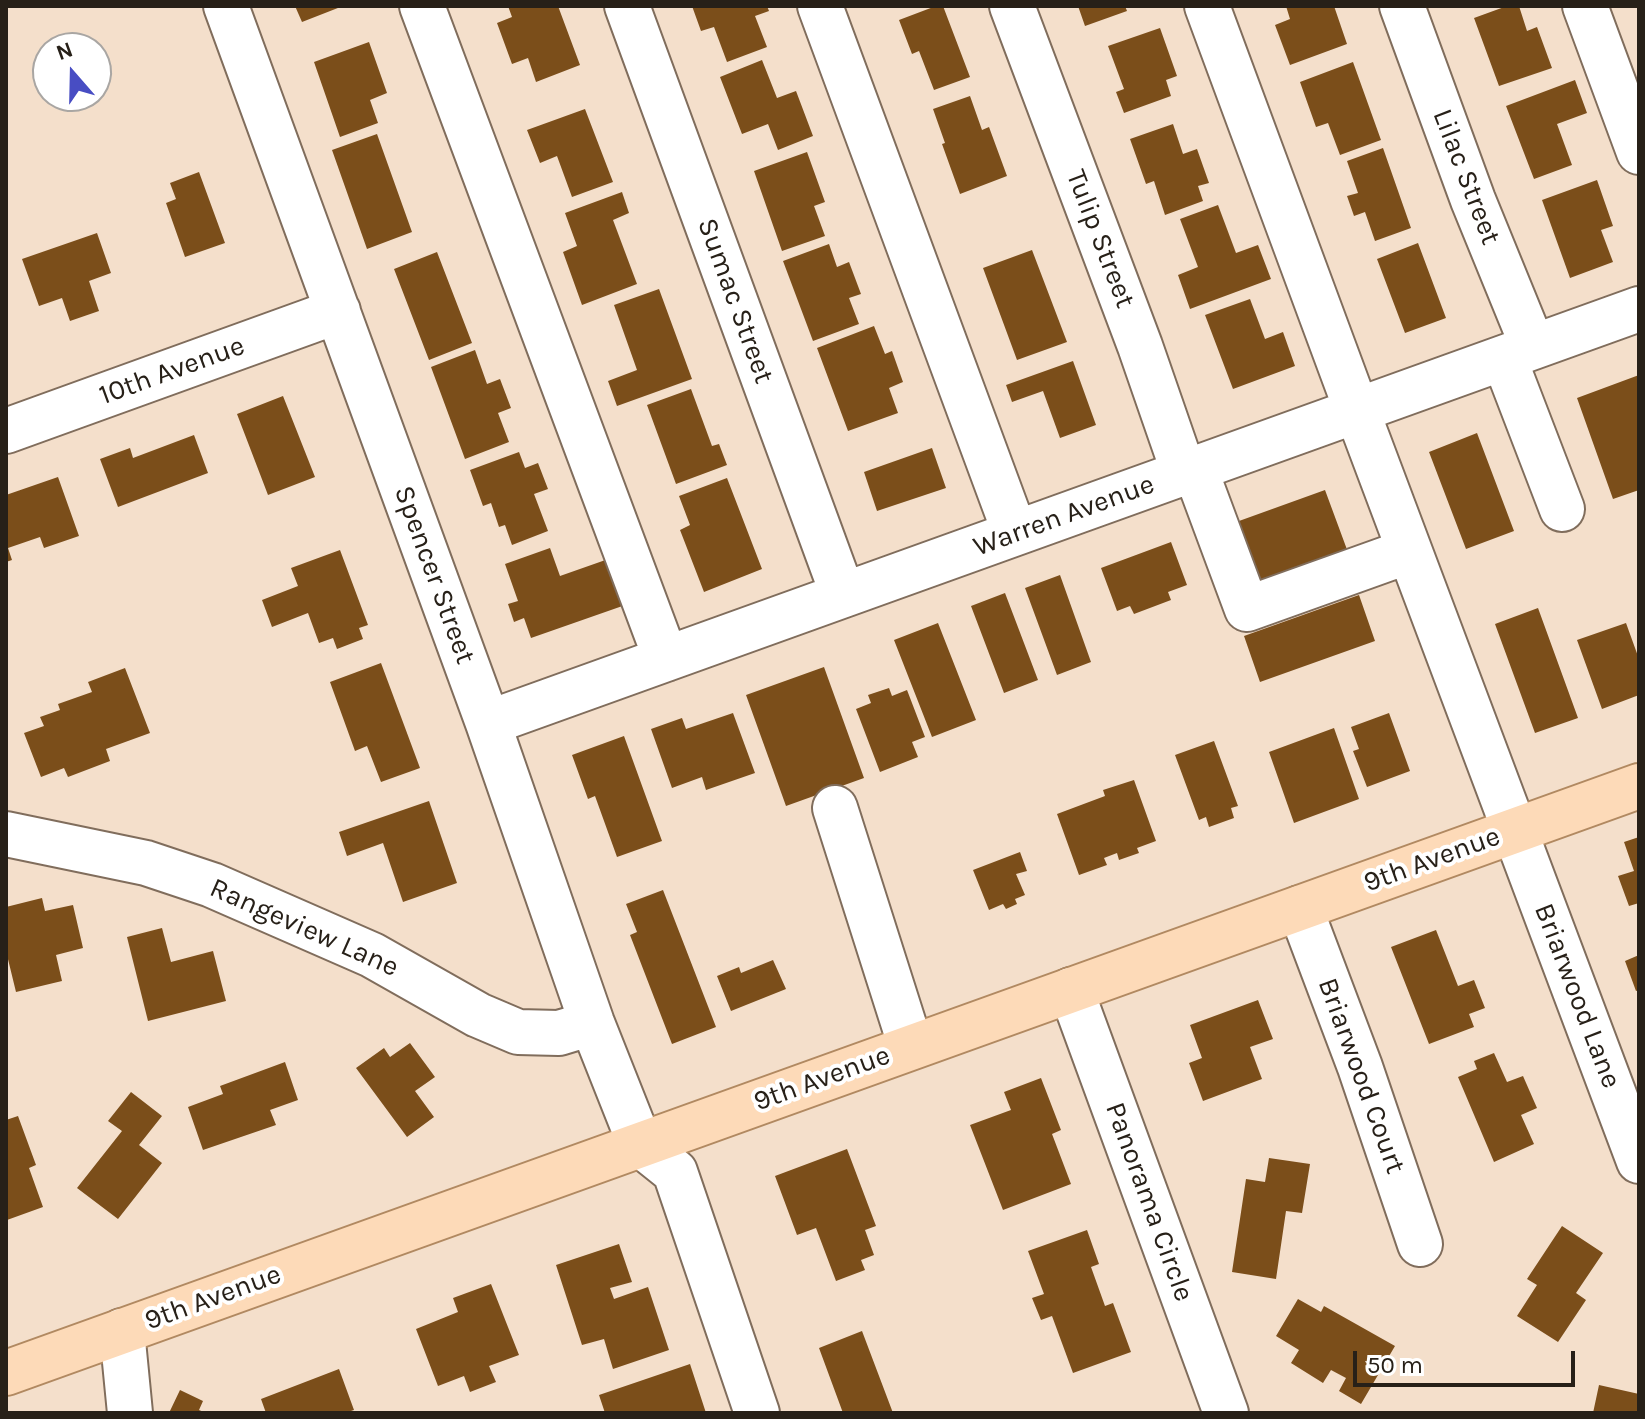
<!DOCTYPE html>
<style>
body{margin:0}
#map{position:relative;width:1645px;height:1419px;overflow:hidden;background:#f4dfcb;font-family:Karla,sans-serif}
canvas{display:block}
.frame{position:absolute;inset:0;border:8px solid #272018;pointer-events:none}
.north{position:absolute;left:32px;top:32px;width:80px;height:80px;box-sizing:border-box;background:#fff;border:2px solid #a9a6a3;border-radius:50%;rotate:340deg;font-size:22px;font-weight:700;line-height:32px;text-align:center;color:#272018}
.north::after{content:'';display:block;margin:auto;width:28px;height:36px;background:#484dc3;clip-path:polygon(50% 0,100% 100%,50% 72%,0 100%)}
.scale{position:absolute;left:1353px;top:1351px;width:222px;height:36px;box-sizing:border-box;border:4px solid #272018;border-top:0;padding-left:10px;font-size:24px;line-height:28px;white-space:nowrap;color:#272018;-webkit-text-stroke:6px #fff;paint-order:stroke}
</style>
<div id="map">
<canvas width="1645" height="1419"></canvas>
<div class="frame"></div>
<div class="north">N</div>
<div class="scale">50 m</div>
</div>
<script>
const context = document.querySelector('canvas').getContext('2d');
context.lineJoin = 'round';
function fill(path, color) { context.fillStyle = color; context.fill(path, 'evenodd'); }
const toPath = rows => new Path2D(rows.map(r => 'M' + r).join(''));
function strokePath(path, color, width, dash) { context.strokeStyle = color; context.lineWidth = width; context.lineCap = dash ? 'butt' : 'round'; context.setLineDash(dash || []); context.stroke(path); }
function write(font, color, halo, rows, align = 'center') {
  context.font = font + ' Karla,sans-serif'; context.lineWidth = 8; context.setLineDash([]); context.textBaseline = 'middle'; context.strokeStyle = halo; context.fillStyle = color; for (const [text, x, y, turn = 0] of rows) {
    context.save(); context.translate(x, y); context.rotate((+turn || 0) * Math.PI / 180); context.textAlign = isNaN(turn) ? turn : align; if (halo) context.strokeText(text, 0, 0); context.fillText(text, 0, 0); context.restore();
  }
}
fill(toPath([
 [295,6,343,6,302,22],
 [508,6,558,6,580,65,536,82,528,58,512,64,497,23,512,17],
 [692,6,767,6,769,11,755,16,767,47,727,62,714,27,701,31],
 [936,6,943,6,970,77,934,90,919,51,912,54,899,20],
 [1078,6,1125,6,1127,11,1085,26],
 [1286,6,1334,6,1347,44,1290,65,1275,25,1290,19],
 [1507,6,1519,6,1527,31,1537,27,1552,68,1499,86,1474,18],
 [1160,28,1177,76,1166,80,1171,96,1124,113,1116,92,1124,89,1108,46],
 [369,42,387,93,370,100,378,123,340,137,314,62],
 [762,60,777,98,796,91,813,136,778,150,768,124,742,134,720,77],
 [1353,62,1381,140,1340,155,1328,123,1316,127,1300,82],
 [1575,80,1587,113,1557,124,1572,165,1534,179,1506,106],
 [970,96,982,130,989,127,1007,176,960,194,942,144,945,143,933,109],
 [585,109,613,182,572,197,557,156,540,163,527,130],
 [1173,124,1183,154,1197,149,1209,183,1198,186,1203,201,1165,215,1154,181,1146,184,1130,139],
 [377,134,412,232,367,249,332,150],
 [1383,148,1411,228,1375,241,1365,212,1354,216,1347,196,1358,193,1347,161],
 [807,152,825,202,814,206,825,236,782,251,754,171],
 [199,172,225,243,185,257,166,203,176,199,170,183],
 [1597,180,1613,226,1601,230,1613,262,1570,278,1542,200],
 [622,192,629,213,613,220,637,284,582,305,563,252,577,246,565,213],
 [1218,205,1236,253,1258,245,1271,279,1190,309,1178,275,1198,267,1180,219],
 [97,233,111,273,89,281,99,311,70,321,62,298,39,306,22,259],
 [1418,243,1446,318,1405,333,1377,259],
 [829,244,837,267,849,262,861,294,849,298,859,324,813,341,783,261],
 [1032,250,1067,342,1017,360,983,268],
 [437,252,472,343,429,360,394,269],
 [659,289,692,379,617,406,608,381,637,370,614,305],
 [1250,299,1265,339,1283,332,1295,366,1233,389,1205,315],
 [874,326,885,354,892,351,903,382,889,388,898,413,848,431,817,348],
 [475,350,487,384,500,379,511,408,498,413,509,442,465,459,431,367],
 [1073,361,1096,425,1060,438,1043,391,1012,402,1006,385],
 [1639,375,1639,490,1613,499,1577,398],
 [691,389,712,446,719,444,727,465,676,484,647,405],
 [283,396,315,477,268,495,237,414],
 [1477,433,1514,531,1466,549,1429,452],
 [194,435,208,473,118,507,100,459,130,448,133,458],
 [932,448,946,488,877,511,864,472],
 [519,452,525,468,538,463,548,489,534,494,548,531,512,545,505,525,499,527,491,503,483,506,470,470],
 [58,477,79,536,44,548,40,537,8,548,12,560,6,562,6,495],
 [727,478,762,569,704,592,680,530,690,525,679,496],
 [1325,490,1349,555,1263,587,1239,521],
 [1171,542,1187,585,1168,592,1171,600,1134,614,1130,606,1117,611,1101,568],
 [550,548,560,576,614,557,631,603,531,638,524,618,514,622,508,604,518,601,505,564],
 [340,550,368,625,359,628,363,639,337,649,333,638,319,643,308,613,272,627,262,600,298,586,291,568],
 [1060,575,1091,662,1057,675,1025,588],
 [1005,593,1038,680,1004,693,971,606],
 [1359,595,1375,641,1260,682,1244,636],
 [1538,608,1578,718,1535,733,1495,624],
 [938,623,976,720,932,737,894,640],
 [1626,623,1639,659,1639,695,1602,709,1577,640],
 [381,663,420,768,381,782,367,746,355,751,330,682],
 [824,667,864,778,786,806,746,695],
 [125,668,150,733,106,749,110,761,68,777,64,768,41,777,24,733,44,726,40,717,60,710,58,704,92,692,88,682],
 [889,688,892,696,907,690,925,737,912,742,918,757,880,772,856,709,871,703,868,695],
 [733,713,755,773,706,790,702,777,672,788,651,729,682,718,686,729],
 [1389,713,1410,771,1367,787,1353,751,1359,749,1351,727],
 [1334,728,1359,799,1294,823,1269,752],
 [624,736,662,841,617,857,595,796,588,799,572,755],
 [1214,741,1238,806,1231,808,1234,818,1209,827,1206,817,1199,820,1175,755],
 [1134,780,1156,841,1137,848,1139,853,1119,860,1117,853,1104,858,1107,865,1079,875,1057,814,1105,796,1103,790],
 [429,801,457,883,403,902,383,843,347,856,339,832],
 [1639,837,1639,903,1629,906,1618,876,1634,871,1624,842],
 [1020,852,1027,871,1016,874,1025,895,1015,899,1017,904,1006,909,1003,904,989,910,973,870],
 [663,890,716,1027,672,1044,630,935,637,932,626,904],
 [42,898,45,911,73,905,83,948,56,955,62,981,16,992,6,951,6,907],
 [162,928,171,962,213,951,226,1001,148,1021,127,937],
 [1436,930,1458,986,1474,980,1485,1008,1469,1014,1474,1027,1429,1044,1391,947],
 [1639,955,1639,990,1636,991,1625,961],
 [773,960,786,989,731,1011,717,976,739,967,741,973],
 [1258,1000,1273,1039,1250,1047,1262,1079,1203,1101,1189,1063,1202,1058,1190,1025],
 [410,1043,435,1077,415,1091,434,1117,407,1137,356,1068,384,1048,390,1057],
 [1494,1053,1507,1082,1523,1076,1537,1108,1521,1115,1534,1144,1494,1162,1458,1077,1477,1069,1474,1061],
 [285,1062,298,1100,270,1110,276,1125,203,1150,188,1107,223,1094,220,1086],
 [1041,1078,1061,1130,1052,1134,1071,1184,1003,1210,970,1125,1011,1110,1004,1092],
 [131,1092,162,1116,139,1145,162,1163,118,1219,77,1188,122,1131,108,1121],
 [18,1116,36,1165,29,1168,43,1207,7,1220,6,1120],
 [847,1149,876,1226,865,1230,874,1255,861,1260,865,1270,836,1281,816,1228,797,1235,775,1176],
 [1269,1158,1310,1164,1302,1213,1286,1211,1276,1279,1232,1272,1246,1179,1265,1182],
 [1562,1226,1603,1253,1576,1293,1586,1300,1558,1342,1517,1316,1537,1285,1527,1279],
 [1087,1230,1099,1264,1091,1267,1105,1306,1113,1303,1131,1352,1073,1373,1052,1316,1041,1320,1032,1298,1044,1294,1028,1251],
 [619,1244,632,1282,610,1288,614,1299,648,1287,669,1350,613,1369,604,1339,582,1345,556,1265],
 [491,1284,519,1355,489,1366,496,1382,470,1392,464,1376,438,1386,416,1329,458,1312,453,1298],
 [1298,1299,1321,1312,1324,1306,1395,1346,1361,1404,1339,1391,1346,1378,1331,1370,1323,1383,1291,1363,1299,1350,1276,1336],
 [862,1331,893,1413,843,1413,819,1348],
 [690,1364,706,1413,605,1413,599,1395],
 [339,1369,354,1410,345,1413,266,1413,261,1399],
 [1599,1385,1639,1394,1639,1413,1593,1413],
 [180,1390,203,1401,199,1410,206,1413,169,1413]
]), '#7b4e1a');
const minor = toPath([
 [226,6,488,723,592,1023,640,1144,675,1172,757,1413],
 [422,6,666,659],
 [627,6,843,595],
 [820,6,1015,533],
 [1012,6,1140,346,1184,473],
 [1207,6,1357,411,1639,1161],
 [1402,6,1473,200,1533,347],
 [1585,6,1639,152],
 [1504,358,1562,509],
 [6,431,338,311],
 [1195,469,1247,609,1409,551],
 [488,723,1639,309],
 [835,808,911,1047],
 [6,834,146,863,212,885,372,955,478,1015,518,1032,559,1033,592,1023],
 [1300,908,1360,1067,1420,1244],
 [1071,990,1226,1413],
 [122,1331,130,1413]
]);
const major = toPath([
 [6,1373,1639,786]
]);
strokePath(minor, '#806d5c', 48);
strokePath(major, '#b18961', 48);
strokePath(minor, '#fff', 44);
strokePath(major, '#fddab8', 44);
write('28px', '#272018', '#fff', [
 ["Lilac Street",1466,177,69],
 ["Tulip Street",1100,239,69],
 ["Sumac Street",735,301,70],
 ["10th Avenue",172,371,-20],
 ["Warren Avenue",1064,516,-20],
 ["Spencer Street",434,575,70],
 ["9th Avenue",1432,860,-20],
 ["Rangeview Lane",304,928,24],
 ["Briarwood Lane",1577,996,69],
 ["Briarwood Court",1361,1076,70],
 ["9th Avenue",822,1079,-20],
 ["Panorama Circle",1149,1202,70],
 ["9th Avenue",213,1298,-20]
]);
</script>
